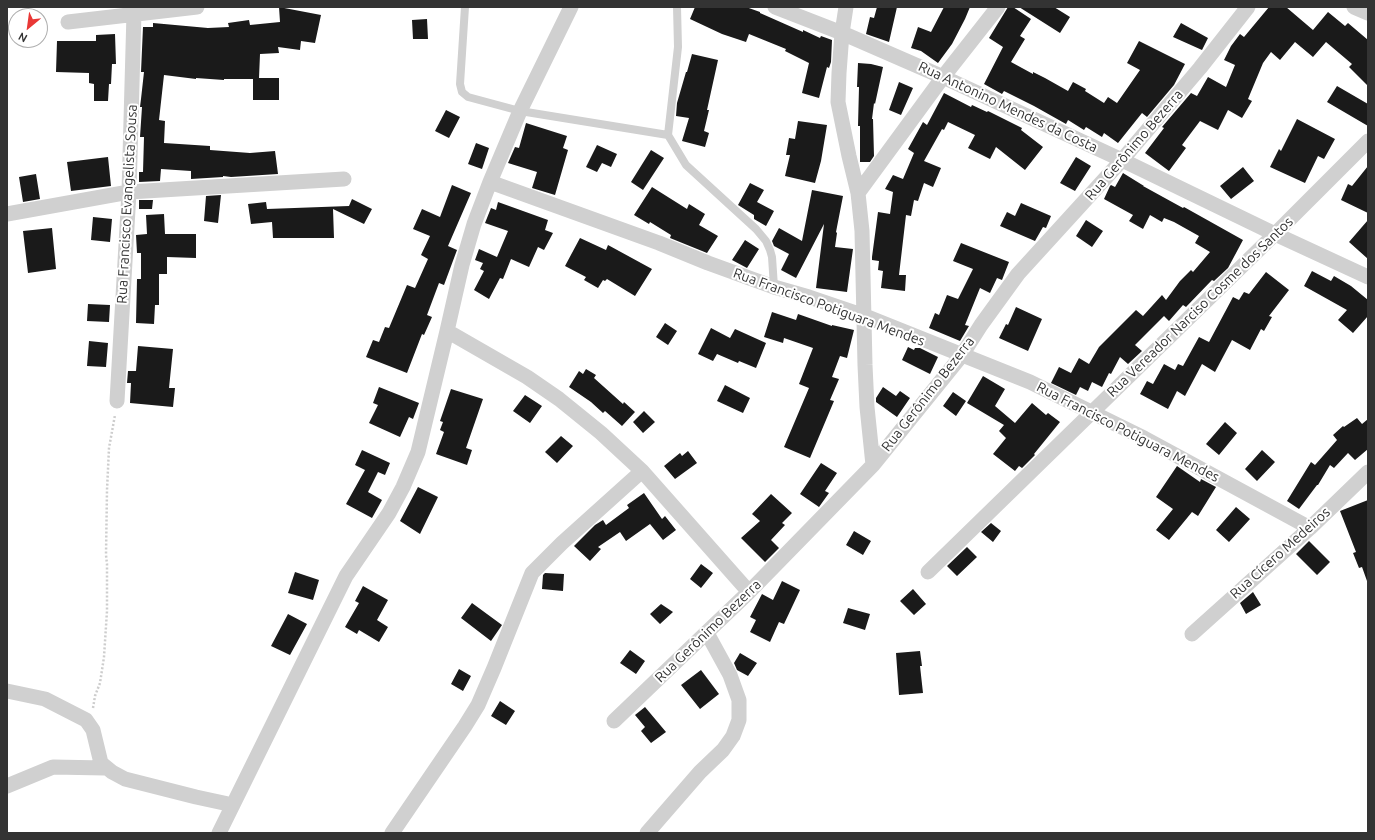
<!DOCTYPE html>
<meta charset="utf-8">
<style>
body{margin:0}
#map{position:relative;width:1375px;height:840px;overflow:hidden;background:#fff;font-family:Ubuntu,sans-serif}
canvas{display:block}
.frame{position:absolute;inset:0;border:8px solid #333;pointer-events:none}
.north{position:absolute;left:8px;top:8px;width:40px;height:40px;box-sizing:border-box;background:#fff;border:1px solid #adadad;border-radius:50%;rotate:209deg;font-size:11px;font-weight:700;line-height:16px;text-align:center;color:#333}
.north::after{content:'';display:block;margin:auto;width:14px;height:18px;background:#e93836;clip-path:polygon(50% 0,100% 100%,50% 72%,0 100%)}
</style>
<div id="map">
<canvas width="1375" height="840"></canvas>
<div class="frame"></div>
<div class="north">N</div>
</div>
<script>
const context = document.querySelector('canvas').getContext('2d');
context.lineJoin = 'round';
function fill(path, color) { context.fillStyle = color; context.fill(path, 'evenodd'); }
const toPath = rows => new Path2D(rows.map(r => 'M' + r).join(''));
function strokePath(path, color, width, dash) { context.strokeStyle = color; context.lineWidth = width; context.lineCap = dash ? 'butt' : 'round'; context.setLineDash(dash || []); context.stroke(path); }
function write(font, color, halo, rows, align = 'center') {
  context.font = font + ' Ubuntu,sans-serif'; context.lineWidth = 4; context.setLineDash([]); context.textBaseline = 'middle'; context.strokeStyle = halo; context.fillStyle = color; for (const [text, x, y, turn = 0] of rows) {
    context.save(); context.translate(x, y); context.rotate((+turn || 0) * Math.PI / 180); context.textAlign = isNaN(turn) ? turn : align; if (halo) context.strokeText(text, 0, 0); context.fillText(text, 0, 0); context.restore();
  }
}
fill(toPath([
 [279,7,321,15,315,43,301,41,300,50,278,47,279,53,260,54,259,78,279,78,279,100,253,100,253,79,224,79,224,80,196,78,196,79,164,75,159,120,165,121,164,143,210,146,210,150,250,153,275,151,278,174,231,177,223,176,223,177,191,179,191,171,161,169,160,181,139,182,139,172,143,172,144,137,140,137,142,107,140,107,141,99,144,72,141,72,143,27,153,27,153,23,208,28,229,27,228,23,249,20,250,25,280,22],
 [695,7,746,7,760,12,760,13,803,32,803,30,820,38,821,36,832,40,831,62,829,68,827,67,819,98,802,93,809,63,785,51,786,49,749,34,746,42,722,34,690,19],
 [877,7,897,7,889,42,866,34,870,17,874,18],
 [944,7,970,7,965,19,952,44,938,63,921,51,911,48,918,27,931,32],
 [1008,7,1013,7,1031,19,1020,36,1025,39,1011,62,1033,74,1033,72,1045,78,1068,91,1073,82,1086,89,1085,91,1104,103,1108,97,1117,103,1140,70,1127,63,1139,41,1185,64,1174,85,1147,117,1142,113,1118,143,1104,133,1102,137,1086,127,1084,130,1068,120,1066,124,1034,106,1004,91,1002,94,984,84,1003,47,989,38],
 [1019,7,1054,7,1070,17,1060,33],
 [1269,7,1286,7,1313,30,1328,12,1345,26,1348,23,1368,40,1368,86,1349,67,1352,64,1326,42,1313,57,1295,42,1280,60,1271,52,1263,63,1248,99,1252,101,1242,118,1228,110,1218,130,1200,121,1182,145,1186,148,1169,171,1145,153,1164,128,1162,127,1191,93,1197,96,1208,77,1226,87,1235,65,1224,60,1231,46,1240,34,1244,37],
 [427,19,428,39,413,39,412,20],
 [1181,23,1208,38,1202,50,1173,37],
 [115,34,116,64,112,64,111,84,109,84,108,101,94,101,94,84,89,83,89,73,56,72,57,41,96,41,96,35],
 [692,54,718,60,707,110,709,110,704,131,709,133,705,147,682,141,689,118,676,116,677,103,686,72,687,72],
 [858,63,871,64,883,67,875,104,874,103,872,119,873,119,874,156,870,162,860,162,860,126,858,126,859,87,857,87],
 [899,82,913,88,901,115,889,110],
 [1337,86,1368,104,1368,126,1327,102],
 [944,93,971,107,972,105,987,112,988,111,1022,128,1021,130,1043,147,1025,170,996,147,990,159,968,148,975,135,948,122,944,130,942,129,924,161,941,168,933,187,924,183,918,201,914,200,911,216,906,215,899,275,906,275,905,291,881,288,883,271,878,270,879,261,872,260,872,257,878,212,890,214,893,192,885,189,893,175,903,179,914,153,908,149,923,122,927,125],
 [446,110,460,117,449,138,435,131],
 [1297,119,1335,139,1324,159,1318,156,1305,183,1270,167,1279,149,1281,151],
 [798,121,827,125,821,161,815,183,785,176,790,155,786,155,789,138,795,139],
 [526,123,567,136,563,148,568,150,555,195,532,188,537,172,508,163,515,147,519,148],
 [476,143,489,148,482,169,468,164],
 [597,145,617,154,611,167,602,163,597,172,586,167],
 [651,150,664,158,643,190,631,182],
 [108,157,111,186,71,191,67,162],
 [1076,157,1091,166,1075,191,1060,183],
 [1368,166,1368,213,1341,200,1348,184,1352,186],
 [1243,167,1254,181,1231,199,1220,186],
 [1123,173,1144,186,1143,186,1183,208,1184,207,1243,240,1228,268,1214,281,1212,280,1186,307,1183,305,1169,321,1164,316,1135,345,1142,351,1128,364,1120,357,1111,374,1109,373,1102,387,1092,382,1088,391,1080,387,1076,395,1051,383,1059,367,1071,373,1079,358,1089,364,1099,347,1136,310,1143,316,1162,295,1166,300,1180,281,1191,270,1193,272,1210,252,1195,243,1199,236,1174,222,1164,218,1162,222,1150,215,1143,229,1129,221,1133,215,1104,199,1110,186,1111,185,1115,187],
 [36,174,40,199,23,202,19,177],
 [750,183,764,190,757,202,774,211,766,226,754,219,754,215,738,205],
 [452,185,471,193,448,246,457,250,444,285,439,283,427,315,432,317,424,335,422,334,407,373,366,357,373,340,379,342,385,327,389,328,407,285,415,288,428,259,421,255,430,236,413,229,422,209,440,217],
 [652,187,687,209,689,204,705,214,699,225,718,236,707,253,670,238,671,235,650,222,649,224,634,215],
 [812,190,843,196,836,232,837,233,835,247,853,249,847,292,816,288,824,224,796,278,781,270,789,254,774,246,772,241,779,228,802,241],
 [221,195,218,223,204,221,206,196],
 [352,199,372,209,364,224,333,209,334,238,273,238,272,222,251,224,248,204,266,202,267,209,349,206],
 [139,200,153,200,152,209,139,209],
 [498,202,548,220,545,230,553,233,544,250,538,247,529,267,511,259,503,279,500,278,489,299,474,290,484,271,480,269,483,263,475,260,479,249,497,257,508,231,485,223,491,208,496,210],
 [1021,203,1051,216,1046,228,1043,227,1035,241,1000,226,1007,212,1015,216],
 [164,214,165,234,196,234,196,258,167,257,167,274,159,274,159,305,155,305,154,324,136,323,137,279,141,279,141,253,137,253,136,235,147,234,146,215],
 [93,217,112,219,110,242,91,240],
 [1086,220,1103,231,1092,247,1076,236],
 [1368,220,1368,259,1349,242],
 [52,228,56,269,28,273,23,231],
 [580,238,606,250,608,245,652,269,635,296,607,279,605,281,603,280,598,288,584,280,586,277,565,266],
 [745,240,759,249,747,268,732,260],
 [961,243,1009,262,1002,280,997,278,990,293,980,288,965,325,969,326,960,341,929,328,935,313,939,315,947,295,958,299,973,269,953,261],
 [1312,271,1331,281,1334,276,1351,286,1368,300,1368,316,1353,333,1338,320,1347,310,1304,286],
 [1266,272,1289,290,1269,316,1272,317,1264,331,1261,329,1250,350,1232,340,1215,372,1202,364,1185,396,1177,391,1168,409,1140,394,1147,381,1153,384,1164,364,1175,370,1178,364,1183,366,1199,337,1209,342,1233,297,1239,300,1244,292,1249,294],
 [88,304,110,305,109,322,87,321],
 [1016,307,1042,319,1028,351,999,338,1006,324,1008,325],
 [772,312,796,320,798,314,832,326,832,325,854,330,847,358,840,356,832,377,839,379,830,400,834,401,810,458,784,447,809,388,799,384,813,348,784,338,783,343,764,337],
 [665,323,677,331,668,345,656,337],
 [711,328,730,338,735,329,766,343,756,368,739,361,738,363,717,354,713,361,698,354],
 [89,341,108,343,106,367,87,366],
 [138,346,173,349,169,388,175,388,173,407,130,403,131,383,127,383,128,371,136,371],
 [908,347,914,350,915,348,920,348,938,357,930,374,902,360],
 [586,369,596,375,594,378,623,404,624,402,635,412,622,426,605,411,603,413,591,402,569,387,579,371,583,374],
 [983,376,1005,389,995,406,1015,423,1032,403,1046,415,1048,413,1060,422,1034,454,1035,455,1022,468,1019,466,1015,471,993,454,1006,438,999,431,1004,425,967,403],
 [725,385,750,398,743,413,717,401],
 [379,387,419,403,413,419,409,417,400,437,369,423,378,405,373,403],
 [883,387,896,396,900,391,910,398,897,417,876,402,876,398],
 [451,389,483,399,466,448,472,450,467,465,436,454,444,432,440,430,443,422,440,421],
 [953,392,966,401,956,416,943,406],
 [525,395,542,406,530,423,513,411],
 [644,411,655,422,643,433,633,422],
 [1357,418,1362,424,1368,419,1368,449,1355,460,1348,453,1334,468,1330,465,1318,485,1317,485,1299,509,1287,501,1311,462,1315,465,1337,440,1333,435,1343,426,1344,427],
 [1225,422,1237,433,1219,455,1206,444],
 [561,436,573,446,557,463,545,452],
 [362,450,390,463,385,475,378,472,368,492,382,500,372,518,346,504,365,470,355,465],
 [1262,450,1275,462,1257,481,1245,469],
 [688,451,697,463,675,479,664,466,680,453,682,456],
 [821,463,837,473,825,491,829,493,819,507,800,494],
 [1177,466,1200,482,1201,479,1216,487,1198,516,1192,512,1169,540,1156,530,1173,509,1156,497],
 [418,487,438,497,420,534,400,521],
 [644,493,662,519,665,516,676,530,663,540,650,524,626,541,620,532,598,547,601,549,590,561,574,546,595,525,603,520,606,525,629,508,627,505],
 [771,494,792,513,782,523,785,525,771,540,779,548,765,562,741,538,760,521,752,514],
 [1368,500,1368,580,1367,581,1362,567,1359,568,1353,553,1356,552,1340,511],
 [1236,507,1250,519,1229,542,1216,530],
 [991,523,1001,531,993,542,981,532],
 [854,531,871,541,863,555,846,545],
 [1309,541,1330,562,1317,575,1296,554],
 [967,547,977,557,957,576,947,566],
 [701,564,713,573,701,588,690,579],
 [295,572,319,580,313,600,288,593],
 [545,573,564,574,563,591,542,589,543,575],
 [782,581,800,590,784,624,779,622,770,642,750,632,756,620,750,617,762,594,773,600],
 [363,586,388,600,377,620,388,627,379,642,359,630,357,634,345,627,359,603,355,601],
 [913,589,926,604,914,615,900,601],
 [1253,592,1261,605,1246,614,1240,603],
 [472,603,502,625,491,641,461,618],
 [661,604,673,612,660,624,650,614],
 [848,608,870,614,865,630,843,623],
 [288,614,307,624,290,655,271,646],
 [630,650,645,661,636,674,620,663],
 [920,651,922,666,920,666,923,693,899,695,896,653],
 [740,653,757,663,748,676,737,670,734,663],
 [459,669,471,676,463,691,451,684],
 [701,670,719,694,700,709,681,685],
 [500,701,515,711,506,725,491,716],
 [645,707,666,732,651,743,641,731,645,727,635,715]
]), '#1a1a1a');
strokePath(toPath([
 [93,708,95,696,100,683,104,657,107,611,107,564,106,555,107,490,109,448,115,415]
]), '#cdcdcd', 2.5, [2, 2]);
strokePath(toPath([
 [465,7,460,84,462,92,468,97,520,111,668,135],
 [677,7,678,47,668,135,686,165,756,229,766,241,770,250,772,257,774,287]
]), '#d0d0d0', 8);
strokePath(toPath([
 [775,7,842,33,943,77,1122,160,1275,234,1368,277],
 [846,7,842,33,839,73,838,102,849,156,858,193,862,231,865,365,867,407,873,465],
 [1354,7,1368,13],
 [68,22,197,7],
 [490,182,659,243,708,263,774,287,809,297,865,316,1030,382,1144,438,1310,528],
 [858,193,943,77,998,7],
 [7,214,129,192,344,179],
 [447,331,527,377,559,399,601,433,642,471,749,592],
 [117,401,129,192,134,13,133,7],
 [928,572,1275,234,1368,141],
 [1192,634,1310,528,1368,472],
 [7,691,45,699,86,720,93,730,101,763,112,772,125,779,196,797,233,805],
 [614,721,749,592,873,465,962,355,981,325,1018,274,1122,160,1200,68,1248,7],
 [7,786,53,767,105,768],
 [219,833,346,576,389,513,403,487,418,452,447,331,462,265,474,224,490,182,520,111,571,7],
 [392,833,465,726,478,705,494,668,532,573,562,543,642,471],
 [647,833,700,772,723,750,733,736,739,720,739,700,730,675,707,633]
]), '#d0d0d0', 15);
write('14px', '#333', '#fff', [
 ["Rua Antonino Mendes da Costa",1008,107,25],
 ["Rua Gerônimo Bezerra",1134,145,-49],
 ["Rua Francisco Evangelista Sousa",127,204,-87],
 ["Rua Francisco Potiguara Mendes",829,307,20],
 ["Rua Vereador Narciso Cosme dos Santos",1200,307,-44],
 ["Rua Gerônimo Bezerra",928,394,-52],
 ["Rua Francisco Potiguara Mendes",1128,432,27],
 ["Rua Cícero Medeiros",1280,553,-42],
 ["Rua Gerônimo Bezerra",708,631,-44]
]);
</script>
